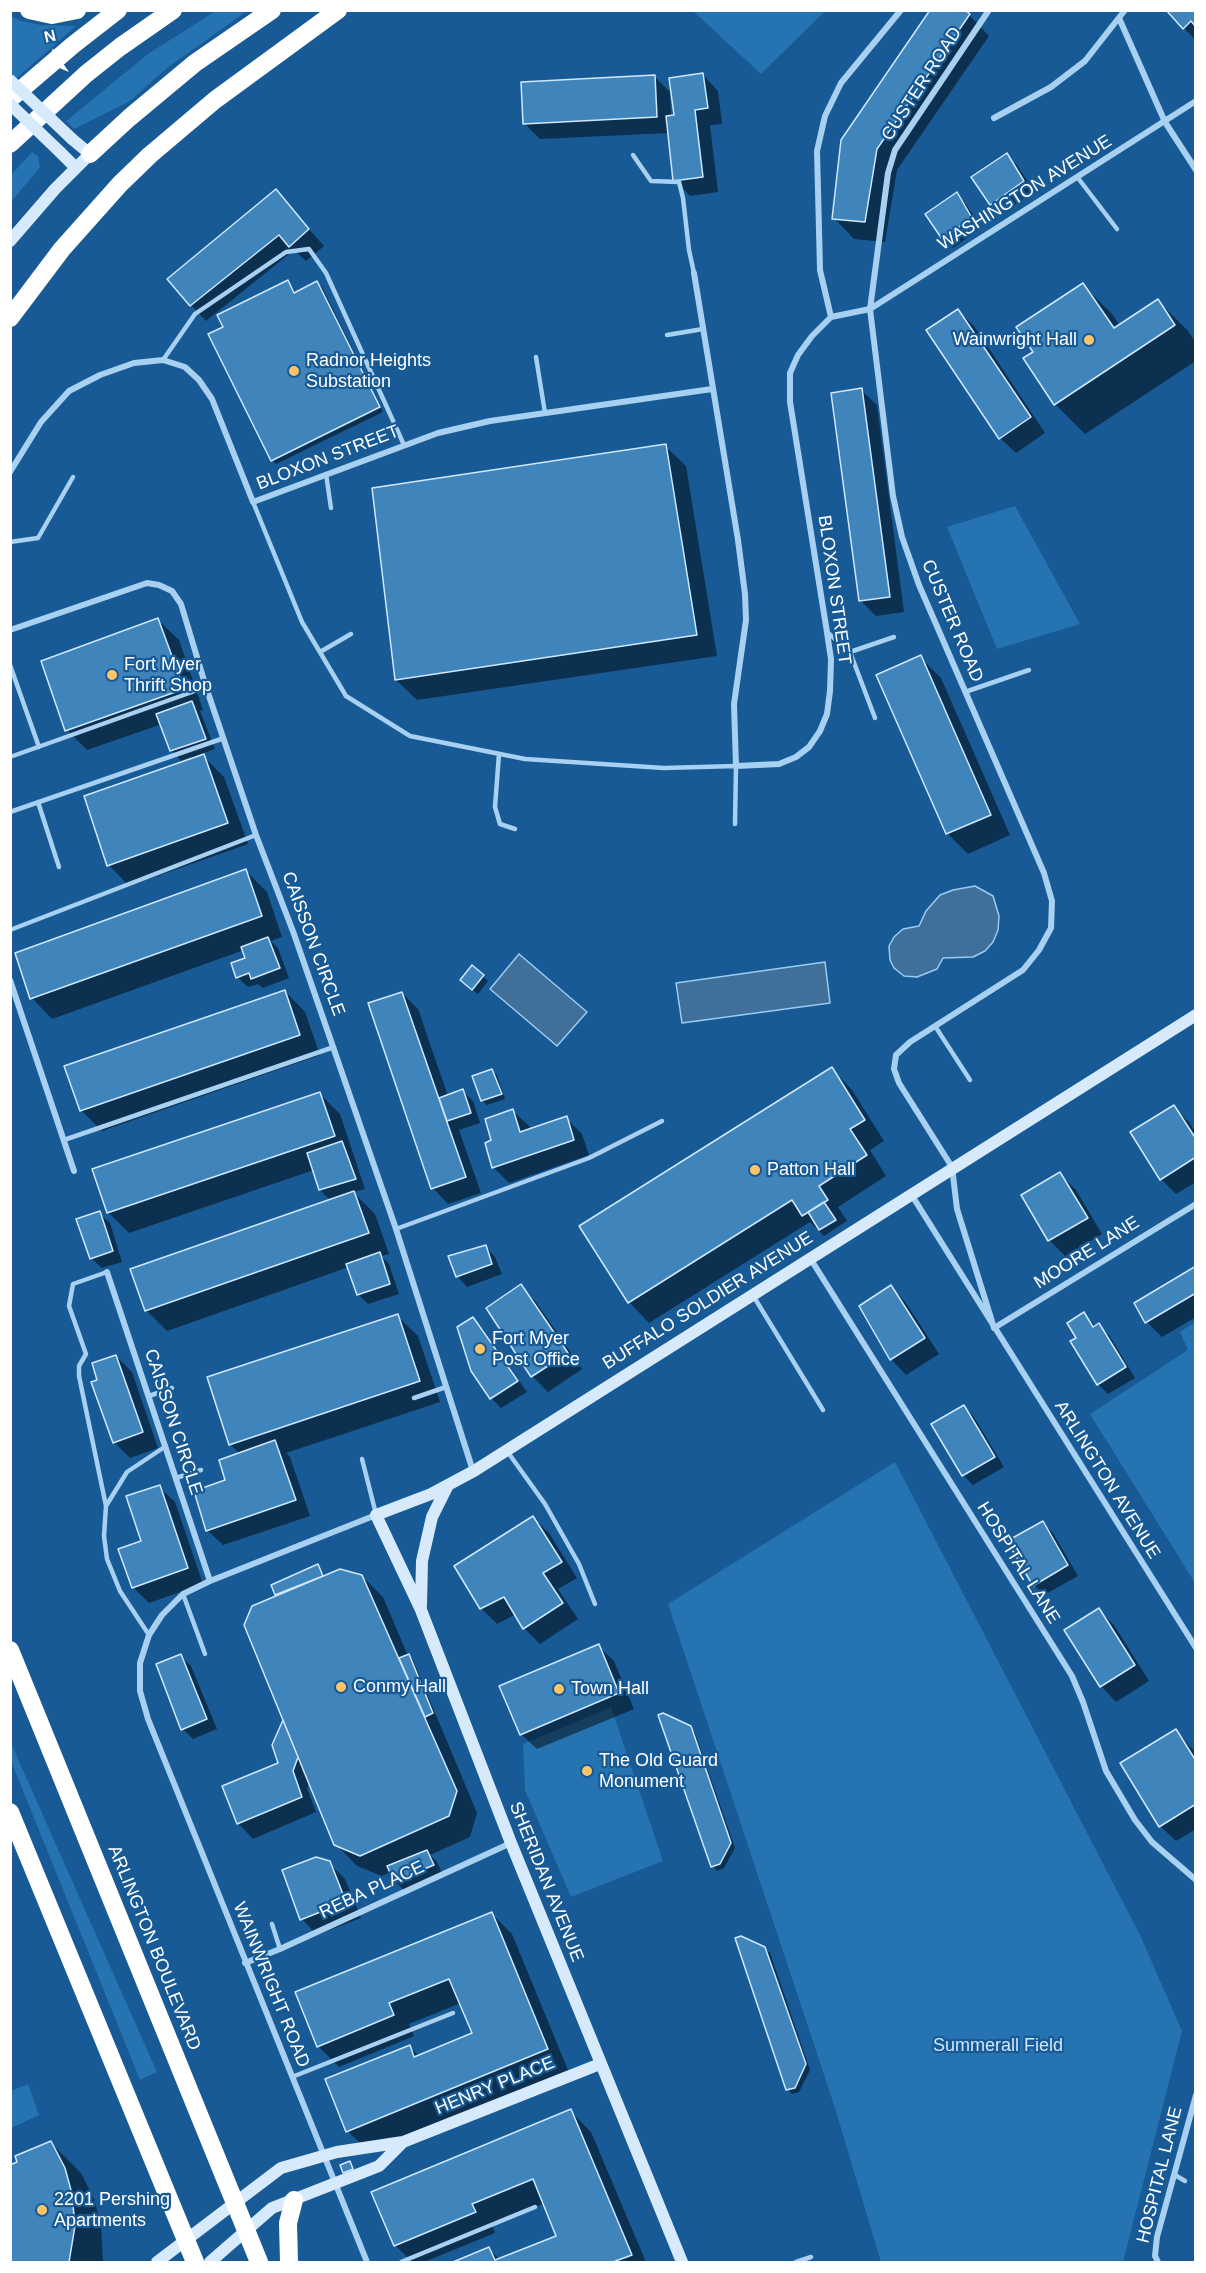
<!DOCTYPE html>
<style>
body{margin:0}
#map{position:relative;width:1206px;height:2273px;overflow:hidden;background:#175a95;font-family:Helvetica,sans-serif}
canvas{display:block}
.frame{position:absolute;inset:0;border:12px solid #fff;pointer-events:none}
.north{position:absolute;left:24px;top:24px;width:60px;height:60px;-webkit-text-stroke:4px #175a95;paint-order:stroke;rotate:347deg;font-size:16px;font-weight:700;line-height:24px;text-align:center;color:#fff}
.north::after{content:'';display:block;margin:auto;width:21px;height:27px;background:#fff;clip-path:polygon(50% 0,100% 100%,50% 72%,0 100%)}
</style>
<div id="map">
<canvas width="1206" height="2273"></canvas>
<div class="frame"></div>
<div class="north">N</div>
</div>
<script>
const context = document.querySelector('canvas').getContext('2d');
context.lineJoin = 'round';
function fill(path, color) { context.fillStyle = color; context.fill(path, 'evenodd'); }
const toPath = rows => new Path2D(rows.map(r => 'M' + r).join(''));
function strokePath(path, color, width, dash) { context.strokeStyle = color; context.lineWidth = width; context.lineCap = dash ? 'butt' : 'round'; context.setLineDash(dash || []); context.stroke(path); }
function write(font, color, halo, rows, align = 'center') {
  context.font = font + ' Helvetica,sans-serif'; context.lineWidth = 4.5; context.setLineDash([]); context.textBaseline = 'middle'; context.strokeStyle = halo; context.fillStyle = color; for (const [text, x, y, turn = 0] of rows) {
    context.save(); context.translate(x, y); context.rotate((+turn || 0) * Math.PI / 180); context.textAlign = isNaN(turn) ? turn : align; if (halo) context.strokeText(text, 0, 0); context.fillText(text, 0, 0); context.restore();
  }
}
fill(toPath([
 [217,10,247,11,167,68,130,101,74,129,66,121,148,54],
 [693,11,825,11,761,74],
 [11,16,21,21,41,25,76,26,11,83],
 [32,152,38,156,40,167,11,202,11,175],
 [1015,506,1080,624,997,649,947,527],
 [1195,1322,1195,1583,1090,1414,1188,1350,1180,1332],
 [895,1462,1140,1935,1182,2031,1123,2262,881,2262,835,2108,668,1604],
 [611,1707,663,1861,571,1897,525,1790,523,1744],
 [10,1741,157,2072,140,2080,11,1761],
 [28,2084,39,2115,11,2128,11,2091]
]), '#2673b1');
const water = toPath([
 [975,886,993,896,999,916,998,930,993,942,985,951,973,957,943,958,937,969,917,977,904,976,894,968,890,960,889,946,894,937,903,929,919,926,926,911,940,895,953,890,975,886],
 [519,954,587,1012,557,1046,490,989,519,954],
 [825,962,830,1003,682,1023,676,983,825,962]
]);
fill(water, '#40709a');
strokePath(water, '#9bccf3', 1.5);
fill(toPath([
 [1196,10,1196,40,1184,28],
 [969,15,989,36,897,170,885,242,854,239,834,218,842,140],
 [703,75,718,91,722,124,710,125,718,192,690,196,675,180,669,133,540,139,525,124,654,76,670,92,671,117,676,116],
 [1006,155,1017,165,1034,191,1001,215,991,204],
 [276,192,324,246,306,261,294,250,206,321,191,305],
 [956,194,966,204,981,228,953,248,943,238],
 [288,282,296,293,317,283,322,287,383,412,276,464,272,460,225,327],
 [1083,285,1113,315,1120,326,1158,301,1188,331,1196,343,1196,361,1085,434,1055,404,1035,352],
 [958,311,974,326,1045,433,1016,453,1000,438],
 [861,390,877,405,904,612,876,616,860,600],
 [665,446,686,466,717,656,417,700,396,680],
 [158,620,179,640,203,710,200,711,215,749,201,754,224,777,248,844,129,886,109,865,192,760,191,757,181,761,171,750,162,724,87,750,67,730],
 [920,657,941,678,1010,835,968,854,947,833],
 [246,871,267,892,282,937,271,941,278,948,289,978,263,988,258,984,248,987,237,977,247,959,244,950,52,1019,32,998],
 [472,967,488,981,478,994,466,985],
 [285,991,305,1012,320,1055,102,1131,81,1110],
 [402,993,418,1009,448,1096,463,1091,473,1101,480,1123,459,1130,481,1193,448,1204,433,1188,369,1004],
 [832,1069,852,1090,884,1141,870,1150,886,1176,838,1207,847,1221,824,1236,810,1222,649,1323,629,1302],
 [492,1071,497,1075,505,1099,487,1105,482,1100],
 [320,1094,340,1114,365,1189,353,1192,375,1214,389,1254,381,1256,389,1264,399,1294,368,1304,358,1294,349,1267,167,1331,146,1310,331,1201,320,1190,314,1170,129,1233,109,1213,94,1170],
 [1173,1107,1189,1122,1196,1133,1196,1182,1176,1194,1161,1179],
 [513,1111,529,1126,530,1130,566,1118,582,1134,589,1155,509,1183,493,1167,493,1141],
 [1060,1174,1076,1190,1102,1234,1065,1256,1049,1240],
 [99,1213,110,1223,122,1262,102,1268,91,1258],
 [485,1246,495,1257,502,1274,467,1287,457,1276],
 [1196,1267,1196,1317,1162,1337,1147,1322],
 [520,1286,536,1302,582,1369,548,1392,532,1376],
 [891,1287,906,1303,939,1354,906,1375,891,1359],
 [1084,1314,1096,1327,1098,1325,1109,1335,1135,1378,1108,1394,1098,1384,1078,1338],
 [397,1316,418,1336,440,1402,286,1453,290,1457,310,1516,223,1545,207,1530,240,1454,230,1444],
 [472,1319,483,1329,527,1392,501,1408,491,1398],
 [116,1356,132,1372,158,1448,130,1458,114,1442,99,1381],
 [964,1406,974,1417,1004,1467,973,1485,963,1475],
 [159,1487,175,1502,203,1584,149,1603,134,1588,120,1550,143,1542],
 [533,1518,549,1533,577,1578,558,1589,578,1619,540,1644,524,1628,516,1614,497,1624,481,1608],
 [1042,1523,1053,1533,1078,1576,1044,1595,1034,1585],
 [318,1566,325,1576,362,1576,383,1597,408,1656,413,1660,477,1813,470,1837,430,1855,437,1862,443,1876,406,1892,396,1882,391,1872,382,1876,357,1866,336,1844,310,1782,307,1788,316,1812,253,1839,238,1823,280,1764,284,1720,278,1596,272,1585],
 [1099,1610,1114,1625,1149,1681,1116,1702,1101,1686],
 [598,1646,614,1661,634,1709,537,1749,521,1734],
 [180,1656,191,1666,217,1729,193,1739,183,1729],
 [690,1727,695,1733,735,1848,724,1868,717,1871,713,1866],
 [1176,1731,1196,1753,1196,1829,1176,1841,1160,1826],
 [329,1863,345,1879,361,1918,317,1935,302,1919],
 [491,1913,512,1934,568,2070,368,2152,348,2131,409,2046,419,2056,474,2034,461,2003,409,2024,414,2036,339,2067,318,2046],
 [765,1948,770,1953,810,2070,799,2092,792,2094,788,2089],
 [570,2111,591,2132,646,2262,457,2262,489,2249,500,2260,558,2237,545,2203,492,2225,495,2233,424,2262,412,2262,395,2245],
 [51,2143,81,2173,94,2199,101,2225,103,2262,10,2262,10,2166]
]), '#0007');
const building = toPath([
 [930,10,965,10,970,14,877,149,865,222,832,219,841,140,930,10],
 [1166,10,1196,10,1196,27,1191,21,1183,29,1166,10],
 [703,73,708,108,695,110,703,177,673,181,666,116,674,115,669,78,703,73],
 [655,75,657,117,523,124,521,82,655,75],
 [1007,153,1024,181,990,205,971,177,1007,153],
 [276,189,309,229,289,247,279,235,190,306,167,279,276,189],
 [957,192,972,218,942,239,925,214,957,192],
 [288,280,294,293,317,281,380,407,271,461,208,334,223,327,217,315,288,280],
 [1083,283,1114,328,1158,299,1175,325,1054,405,1023,358,1033,352,1016,327,1083,283],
 [958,309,1031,417,999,439,926,330,958,309],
 [862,388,890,597,859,601,831,393,862,388],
 [666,444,697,635,395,680,372,488,666,444],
 [158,618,184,689,65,731,41,661,158,618],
 [921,655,991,815,946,834,876,675,921,655],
 [192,701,206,739,170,751,156,714,192,701],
 [204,754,228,823,107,866,84,796,204,754],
 [246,869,262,916,30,999,15,953,246,869],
 [268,937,280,968,251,979,249,973,236,978,231,963,245,958,241,947,268,937],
 [472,965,484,975,472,990,460,980,472,965],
 [285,990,300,1035,80,1111,64,1066,285,990],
 [402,992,466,1177,431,1189,368,1003,402,992],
 [832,1067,865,1120,850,1129,867,1155,819,1186,828,1200,802,1216,792,1200,628,1303,579,1226,832,1067],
 [492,1069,502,1094,481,1101,472,1076,492,1069],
 [463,1089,471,1113,447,1121,439,1098,463,1089],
 [320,1092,335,1136,107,1213,92,1169,320,1092],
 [1174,1105,1196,1139,1196,1157,1160,1180,1130,1132,1174,1105],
 [513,1109,520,1132,567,1116,574,1140,492,1168,485,1143,491,1140,485,1119,513,1109],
 [342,1141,356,1179,319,1190,307,1153,342,1141],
 [1060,1172,1088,1218,1048,1241,1021,1195,1060,1172],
 [354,1191,369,1233,145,1311,130,1269,354,1191],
 [824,1202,836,1220,819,1230,808,1212,824,1202],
 [100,1211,113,1251,90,1259,76,1219,100,1211],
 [486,1245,492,1264,456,1277,448,1256,486,1245],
 [380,1252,390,1284,357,1295,346,1264,380,1252],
 [1196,1266,1196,1293,1145,1323,1134,1303,1196,1266],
 [521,1284,568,1353,531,1377,486,1308,521,1284],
 [891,1285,925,1338,890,1360,859,1306,891,1285],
 [1084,1312,1093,1327,1099,1323,1126,1367,1097,1385,1070,1341,1076,1338,1067,1323,1084,1312],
 [398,1314,420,1381,229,1445,207,1377,398,1314],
 [473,1317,518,1381,490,1399,471,1371,457,1327,473,1317],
 [116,1355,143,1432,113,1443,91,1382,97,1380,92,1363,116,1355],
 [964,1405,995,1457,962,1476,931,1424,964,1405],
 [275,1440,296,1500,206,1531,194,1491,225,1480,219,1460,275,1440],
 [160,1485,188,1568,132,1588,118,1549,141,1541,126,1496,160,1485],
 [533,1516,562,1562,543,1573,563,1603,523,1629,504,1597,480,1609,454,1566,533,1516],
 [1043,1521,1068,1565,1033,1586,1007,1541,1043,1521],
 [318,1564,323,1576,275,1595,271,1585,318,1564],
 [340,1569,362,1575,457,1791,449,1816,360,1856,334,1845,244,1625,252,1606,340,1569],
 [1099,1608,1135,1665,1100,1687,1064,1630,1099,1608],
 [599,1644,619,1693,520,1735,499,1686,599,1644],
 [181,1654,207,1719,181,1730,156,1664,181,1654],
 [409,1654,433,1713,425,1717,399,1658,409,1654],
 [663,1713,691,1726,731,1843,720,1864,711,1867,658,1715,663,1713],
 [283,1720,298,1757,293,1771,302,1797,237,1824,222,1786,278,1763,272,1745,283,1720],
 [1176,1729,1196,1761,1196,1804,1159,1827,1120,1763,1176,1729],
 [427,1850,434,1865,394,1882,387,1866,427,1850],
 [316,1857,330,1861,346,1902,300,1920,282,1870,316,1857],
 [492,1912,548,2049,346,2132,325,2079,410,2045,414,2057,472,2033,449,1979,389,2003,394,2015,317,2047,295,1992,492,1912],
 [741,1936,765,1947,806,2064,795,2088,786,2090,735,1938,741,1936],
 [571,2109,632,2255,613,2262,453,2262,489,2247,495,2260,556,2236,533,2179,472,2204,476,2212,394,2246,371,2192,571,2109],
 [51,2141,65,2168,72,2194,75,2226,69,2262,10,2262,10,2165,17,2162,15,2156,51,2141],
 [350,2161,353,2169,343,2173,340,2165,350,2161]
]);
fill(building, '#4084bc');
strokePath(building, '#cfe8fc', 1.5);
strokePath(toPath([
 [633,155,651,181,679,182,683,198,689,250,694,273],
 [1078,178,1117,229],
 [667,335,703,329],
 [536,357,545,413],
 [163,360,195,314,286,252,309,249,326,273,404,445],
 [326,474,331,508],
 [253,502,302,622,346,696,410,736,525,759,664,768,736,766,735,824],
 [10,542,38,538,73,477],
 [827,632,850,652,875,718],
 [320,652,351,634],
 [850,652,894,637],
 [10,665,39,747],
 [965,692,1029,670],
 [499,754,495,807,500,824,515,829],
 [10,757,206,687],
 [38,802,59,867],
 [10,812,224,738],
 [10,930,256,835],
 [935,1026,970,1080],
 [64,1140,334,1047],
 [396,1229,589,1158,662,1121],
 [754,1297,823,1410],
 [149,1396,172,1388],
 [414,1398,446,1387],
 [507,1451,545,1504,579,1564,595,1604],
 [362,1459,376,1514],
 [176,1478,201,1470],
 [106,1506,79,1376,79,1366,86,1354,69,1306,73,1284,107,1272],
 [183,1594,205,1654],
 [149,1635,120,1591,107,1559,104,1536,106,1506,127,1472,166,1446],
 [272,1924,280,1949],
 [292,2077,453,2013],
 [1175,2175,1185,2181],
 [401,2262,535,2207],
 [796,2262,811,2257]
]), '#a8d0f1', 4.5);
strokePath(toPath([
 [989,10,895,150,888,173,870,309,893,496,902,537,919,585,1044,873,1052,901,1051,928,1039,950,1023,970,910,1042,896,1055,894,1069,899,1083,952,1167,957,1209,994,1328],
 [1119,18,1165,122,1196,170],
 [994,118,1051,87,1085,61,1125,10],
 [694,273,738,540,745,594,746,620,734,704,736,766,779,764,796,757,809,747,820,731,827,714,830,691,831,659,826,626,790,402,790,373,798,355,812,336,831,317,870,309,1196,101],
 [831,317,820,270,817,151,825,116,841,83,901,10],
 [10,472,41,422,69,391,100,375,134,363,163,360,185,367,199,380,212,399,253,502,438,433,490,421,712,389],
 [10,630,147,583,159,585,172,591,181,604,206,687,256,835,294,934,396,1229,473,1471],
 [10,980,74,1171],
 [911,1194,1196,1648],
 [810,1258,1072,1676,1083,1702,1106,1771,1135,1820,1152,1842,1196,1880],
 [107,1272,210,1581],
 [994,1328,1196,1204],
 [245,1963,280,1949,511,1843],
 [367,2262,148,1719,140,1691,140,1663,149,1635,162,1615,183,1594,210,1581,376,1515],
 [1158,2262,1155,2256,1157,2237,1196,2095]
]), '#a8d0f1', 6);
strokePath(toPath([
 [60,152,76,168],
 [10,241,55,189,90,154,72,139],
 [421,1606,422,1561,432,1517,448,1485],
 [157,2262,281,2168,337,2152,403,2142,600,2064],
 [210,2262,272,2208,379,2166,403,2142],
 [682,2262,511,1843,421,1610,376,1515,431,1494,474,1471,1196,1015]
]), '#d6eafb', 12);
strokePath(toPath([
 [29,10,52,15,77,10],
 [10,99,73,45,118,10],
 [10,144,86,74,120,47,173,10],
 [90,154,129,118,195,63,272,10],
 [10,318,62,249,120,184,150,155,215,100,338,10],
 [10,1650,259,2262],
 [10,1812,195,2262],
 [289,2262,288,2223,294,2200]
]), '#fff', 18);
strokePath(toPath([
 [10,80,72,139],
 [10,104,60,152]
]), '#d6eafb', 12);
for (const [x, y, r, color] of [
 [1089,340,6,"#ffc468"],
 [294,371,6,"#ffc468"],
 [112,675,6,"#ffc468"],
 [755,1170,6,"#ffc468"],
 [480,1349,6,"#ffc468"],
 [341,1687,6,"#ffc468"],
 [559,1689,6,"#ffc468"],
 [587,1771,6,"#ffc468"],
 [42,2210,6,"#ffc468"]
]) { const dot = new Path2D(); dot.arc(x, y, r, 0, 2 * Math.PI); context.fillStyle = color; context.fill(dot); strokePath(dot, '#175a95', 2); }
write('18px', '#fff', '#175a95', [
 ["CUSTER ROAD",922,84,-57],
 ["WASHINGTON AVENUE",1025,193,-32],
 ["BLOXON STREET",328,458,-21],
 ["BLOXON STREET",834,590,82],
 ["CUSTER ROAD",952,621,67],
 ["CAISSON CIRCLE",313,944,70],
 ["MOORE LANE",1087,1253,-32],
 ["BUFFALO SOLDIER AVENUE",708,1301,-32],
 ["CAISSON CIRCLE",173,1422,72],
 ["ARLINGTON AVENUE",1107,1480,58],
 ["HOSPITAL LANE",1018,1563,58],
 ["SHERIDAN AVENUE",546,1882,68],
 ["REBA PLACE",372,1890,-25],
 ["ARLINGTON BOULEVARD",154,1948,68],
 ["WAINWRIGHT ROAD",271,1985,68],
 ["HENRY PLACE",495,2086,-22],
 ["HOSPITAL LANE",1160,2175,-76]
]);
write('18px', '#fff', '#175a95', [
 ["Wainwright Hall",1077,340,"right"],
 ["Radnor Heights",306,361],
 ["Substation",306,382],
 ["Fort Myer",124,665],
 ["Thrift Shop",124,686],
 ["Patton Hall",767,1170],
 ["Fort Myer",492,1339],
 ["Post Office",492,1360],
 ["Conmy Hall",353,1687],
 ["Town Hall",571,1689],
 ["The Old Guard",599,1761],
 ["Monument",599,1782],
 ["2201 Pershing",54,2200],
 ["Apartments",54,2221]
], 'left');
write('18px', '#cfe8fc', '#175a95', [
 ["Summerall Field",998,2046]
]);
</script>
